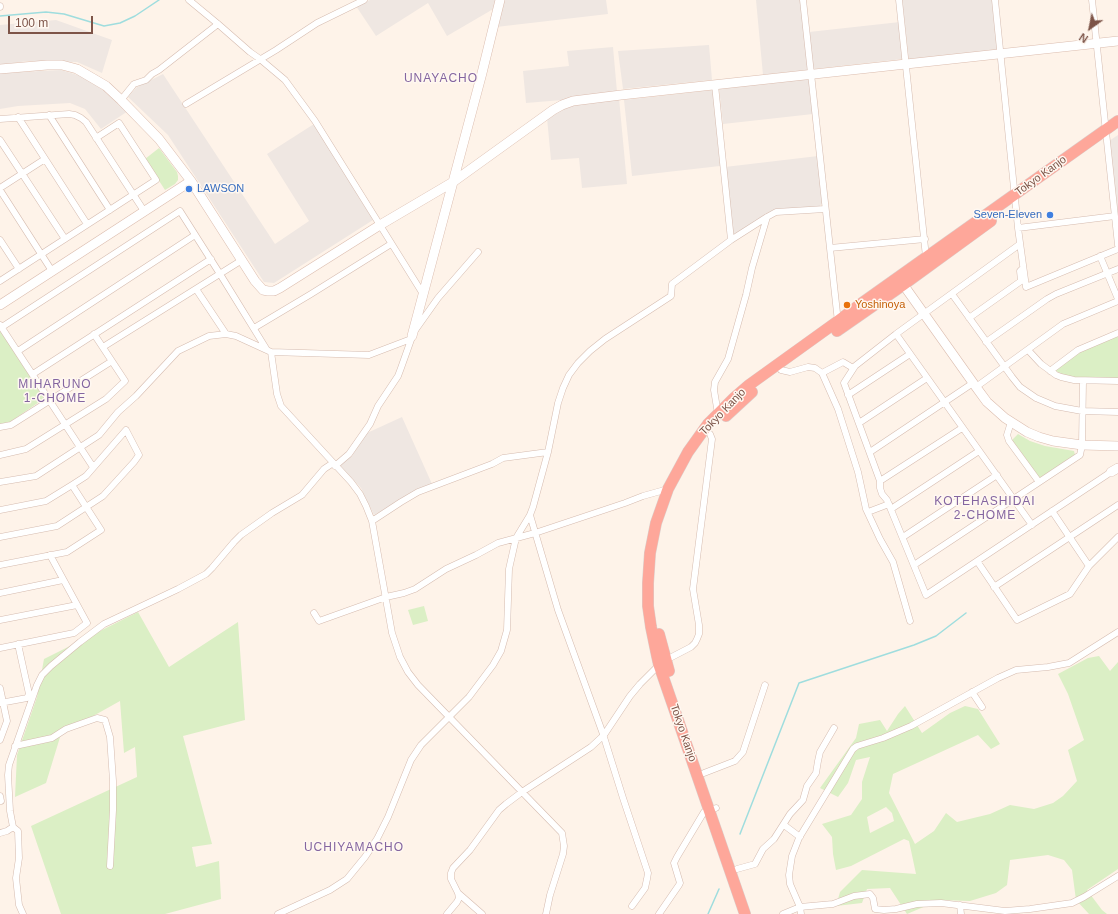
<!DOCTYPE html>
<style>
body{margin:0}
#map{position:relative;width:1118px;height:914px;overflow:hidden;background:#fef3e9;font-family:Arial,sans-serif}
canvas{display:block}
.north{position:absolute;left:1070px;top:8px;width:40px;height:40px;-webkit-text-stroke:3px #fff8f1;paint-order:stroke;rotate:213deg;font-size:11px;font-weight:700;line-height:16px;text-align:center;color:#7d5448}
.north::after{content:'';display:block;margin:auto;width:14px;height:18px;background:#7d5448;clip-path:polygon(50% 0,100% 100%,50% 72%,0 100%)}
.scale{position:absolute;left:8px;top:16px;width:85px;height:18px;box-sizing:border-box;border:2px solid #7d5448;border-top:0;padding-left:5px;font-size:12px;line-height:14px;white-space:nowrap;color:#7d5448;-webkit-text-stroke:3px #fff8f1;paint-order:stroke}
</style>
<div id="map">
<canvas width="1118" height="914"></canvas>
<div class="north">N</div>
<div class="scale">100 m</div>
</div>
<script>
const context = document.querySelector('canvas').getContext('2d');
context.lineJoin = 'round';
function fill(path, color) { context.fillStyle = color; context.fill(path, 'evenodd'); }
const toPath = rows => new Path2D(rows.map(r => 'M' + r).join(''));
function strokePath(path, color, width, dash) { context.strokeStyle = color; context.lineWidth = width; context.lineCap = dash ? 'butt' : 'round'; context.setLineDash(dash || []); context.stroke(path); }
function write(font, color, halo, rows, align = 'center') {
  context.font = font + ' Arial,sans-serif'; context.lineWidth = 3; context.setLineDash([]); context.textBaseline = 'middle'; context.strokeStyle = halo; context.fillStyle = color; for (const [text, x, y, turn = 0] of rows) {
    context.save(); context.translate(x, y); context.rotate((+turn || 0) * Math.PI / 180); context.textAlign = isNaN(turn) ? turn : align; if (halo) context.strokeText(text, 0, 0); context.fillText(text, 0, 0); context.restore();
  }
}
fill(toPath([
 [370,0,497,0,495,8,447,36,428,3,376,36,356,6],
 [504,0,606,0,608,14,496,27],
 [756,0,800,0,809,70,763,75],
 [902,0,993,0,998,50,909,60],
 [56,20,112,40,102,73,77,62,28,61,0,65,0,25],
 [900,22,903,59,813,69,809,32],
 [709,45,712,80,623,89,618,51],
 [613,47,617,92,562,100,526,103,523,71,569,66,567,51],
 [61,70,81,76,105,91,128,111,101,129,85,109,70,103,18,106,0,109,0,73],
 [163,74,275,244,309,221,267,154,314,124,373,220,274,283,264,282,168,135,128,97,137,87],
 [810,77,813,114,723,124,719,88],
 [713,90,720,166,632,176,624,100],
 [619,98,627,184,582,188,579,158,551,160,547,118,562,108,574,104],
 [1118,135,1118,214,1109,141],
 [818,156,823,202,819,207,774,210,733,235,725,167],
 [402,417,432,484,374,515,361,488,340,465,352,456,367,433]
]), '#efe7e2');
fill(toPath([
 [159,148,177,172,178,176,178,180,175,184,165,190,145,159],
 [0,328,45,398,10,422,0,424],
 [1118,335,1118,379,1078,378,1066,376,1056,371,1056,368,1080,351],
 [1018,434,1030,441,1045,446,1074,451,1075,455,1041,479,1037,477,1011,441],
 [424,606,428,621,413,625,408,610],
 [138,612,169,667,238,622,245,720,183,736,212,844,192,847,196,867,219,861,221,899,165,914,61,914,31,826,137,777,135,747,124,753,120,701,61,734,46,783,15,797,17,755,37,697,44,659],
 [1099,656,1110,671,1118,662,1118,869,1087,890,1102,910,1107,914,1089,914,1076,900,1072,870,1064,860,1048,855,1010,860,1007,885,996,893,970,901,940,900,907,914,890,888,867,889,862,903,836,906,840,892,862,870,916,874,909,841,904,839,851,866,836,870,833,854,832,837,822,824,851,815,862,799,862,782,870,757,856,760,848,783,838,797,820,788,856,738,859,724,880,720,887,731,898,714,905,706,922,733,950,713,965,706,978,709,1000,744,991,749,978,735,893,774,889,793,915,844,934,831,946,813,957,822,990,814,1010,805,1034,809,1053,803,1063,796,1077,781,1068,750,1084,740,1068,694,1058,674,1088,658],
 [886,807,892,813,894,821,870,833,867,817]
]), '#dbefc5');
strokePath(toPath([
 [0,16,46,12,64,14,104,26,120,23,135,16,159,0],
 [740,834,799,683,914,645,936,636,966,613],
 [708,914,719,889]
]), '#9fddde', 1.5);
const street = toPath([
 [189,0,218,24,250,52,260,59,285,80,315,121,423,294],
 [803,0,838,322],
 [899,0,926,257],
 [995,0,1018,228,1026,287,1118,249],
 [1092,0,1118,245],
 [0,6,0,7],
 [715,85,731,240],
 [121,100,134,84,146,80,152,74,159,70,218,24],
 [186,104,276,50,317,23,364,0],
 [49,115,110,210],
 [18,117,87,224],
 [0,119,69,114,75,115,81,118,86,122,144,211],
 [0,140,65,239],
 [0,188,45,159],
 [0,190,52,271],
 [1018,228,1115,216],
 [0,240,19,269],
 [1020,244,896,334,855,366,844,383,880,481,880,488,882,494,887,500,926,595,1111,472],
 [830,248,925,239],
 [1100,256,1118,299],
 [0,281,156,180,119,123,96,138],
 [196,289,226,334],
 [952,294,1012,377,1020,387,1036,398,1055,406,1082,411,1118,412],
 [969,318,1021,281,1020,271,1023,268],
 [0,325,93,467],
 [2,327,180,211,220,274,267,350],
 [254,328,311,294,391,244],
 [416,329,438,298,478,252],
 [896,334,1032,525],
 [986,342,1047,299,1056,294,1118,269],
 [103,347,242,260],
 [1028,350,1041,364,1056,375,1061,377,1074,380,1118,381],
 [18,351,195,235],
 [271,352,277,394,281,406,351,482,360,494,366,506,372,521,392,633,400,657,408,672,418,685,562,833,564,846,563,854,550,895,546,914],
 [781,370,790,372,808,367,815,368,822,373,838,409,858,472,866,509,880,539,893,562,910,621],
 [1050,371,1078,350,1118,333],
 [822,373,843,362,853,368],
 [33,374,211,259],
 [976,387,1063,324,1118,301],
 [848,395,910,354],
 [718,414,714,390,715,382,728,359,746,295,752,268,767,217],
 [1011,422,1007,435,1009,441,1039,482],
 [859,423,927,378],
 [0,427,11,425,112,361],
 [870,452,973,383],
 [0,455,26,449,106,399,125,381,94,334],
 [335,466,349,454,370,424,378,406,398,376,401,368,412,337],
 [880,481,962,428],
 [0,482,36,476,99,435,118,412,136,396,178,351,209,336,226,334,236,336,271,352,369,355,411,339],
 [891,509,979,451],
 [0,510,46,501,72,485,86,476,126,430,139,455,134,462,103,496,57,526,0,537],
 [1052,511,1089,566],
 [868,512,889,504],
 [530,515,558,610,603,734,623,798,648,873,647,879,645,888,632,906],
 [372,521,401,502,418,492,492,464,503,458,548,452],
 [903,537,997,475],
 [977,561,1017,620,1070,594,1089,566,1118,537],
 [0,565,67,552,101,530,72,485],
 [914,565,1080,455,1082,445,1083,381],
 [994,587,1118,505],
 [0,593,63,580],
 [314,613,319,621,386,597,404,593,415,589,446,569,476,555,498,543,535,533,625,503,643,496,668,489],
 [0,620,77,605],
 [0,648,74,633,87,623,50,555],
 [0,688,7,721,0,740],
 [972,692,982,707],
 [0,703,27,698,29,694,18,644],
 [15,746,52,738,66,729,97,718,105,720,110,737,113,781,113,810,110,866],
 [704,773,735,761,743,752,765,685],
 [0,796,1,801,0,801],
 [784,825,800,837],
 [13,827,18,831,19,858,16,878,19,905,23,914],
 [0,833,7,831,13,827,10,811,8,775,9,765,37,685,42,675,51,666,80,642,104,624,178,589,206,574,212,568,234,542,241,535,272,513,302,495,324,469,333,463],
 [737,869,755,864,763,849,774,839,790,814,803,800,807,786,816,773,818,761,820,752,834,728],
 [458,893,482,914],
 [960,905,961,914],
 [278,914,330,890,347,879,365,857,377,839,388,817,411,760,421,745,469,697,493,665,501,651,507,630,509,569,516,538,530,515,533,507,548,452,558,403,563,388,569,375,578,363,590,351,605,339,671,296,672,284,731,240,767,217,776,212,825,209],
 [447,914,457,902,459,898,458,893,451,879,451,873,453,868,470,850,499,810,506,804,522,792,591,747,604,735,630,696,640,684,659,665,666,660,691,647,695,643,697,639,699,634,699,625,693,589,712,439,710,434],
 [659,914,679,885,680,883,674,863,677,857,704,812,716,808],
 [783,914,800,907,833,904,854,896,870,894,873,898,875,909,884,910,896,909,917,904,941,903,1005,911,1030,909,1072,903,1084,897,1118,876],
 [801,914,800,907,790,884,789,875,792,856,799,838,853,749,857,746,883,738,911,726,998,678,1016,670,1048,667,1069,663,1118,632]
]);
const secondary = toPath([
 [0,69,47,65,62,65,77,69,106,86,121,100,159,139,191,181,255,281,263,290,268,291,274,291,280,288,380,225,453,182,553,110,562,105,573,101,621,95,1118,41],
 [900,280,976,387,987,402,1005,418,1027,432,1039,437,1053,441,1082,445,1118,446],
 [0,305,191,181],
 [412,336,482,73,500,0],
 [1111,472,1118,468]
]);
const highway = toPath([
 [837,331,903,285,991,221],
 [726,416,752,392],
 [659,634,669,671],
 [745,914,659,665,657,656,651,627,648,606,648,583,650,553,656,523,668,489,688,452,708,424,734,398,749,385,838,321,862,303,1118,121]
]);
strokePath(street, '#d5bbaf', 7);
strokePath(secondary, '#dbbcae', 10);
strokePath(highway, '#dbcfcc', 12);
strokePath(street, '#fff', 6);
strokePath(secondary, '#fff', 9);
strokePath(highway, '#fea79a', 11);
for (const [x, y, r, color] of [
 [189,189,4,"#3f7fe0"],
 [1050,215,4,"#3f7fe0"],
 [847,305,4,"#e8710a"]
]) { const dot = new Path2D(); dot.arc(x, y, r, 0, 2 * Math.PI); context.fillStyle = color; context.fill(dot); strokePath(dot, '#fff8f1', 1.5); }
write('11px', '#7d5448', '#fff8f1', [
 ["Tokyo Kanjo",1041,176,-36],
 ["Tokyo Kanjo",723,412,-46],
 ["Tokyo Kanjo",683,733,71]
]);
write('11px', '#366cbe', '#fff8f1', [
 ["LAWSON",197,189],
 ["Seven-Eleven",1042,215,"right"]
], 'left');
write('11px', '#c56008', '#fff8f1', [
 ["Yoshinoya",855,305]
], 'left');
context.letterSpacing = '1px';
write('12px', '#8465a0', '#fff8f1', [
 ["UNAYACHO",441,79],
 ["MIHARUNO",55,385],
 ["1-CHOME",55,399],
 ["KOTEHASHIDAI",985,502],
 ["2-CHOME",985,516],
 ["UCHIYAMACHO",354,848]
]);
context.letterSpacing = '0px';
</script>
